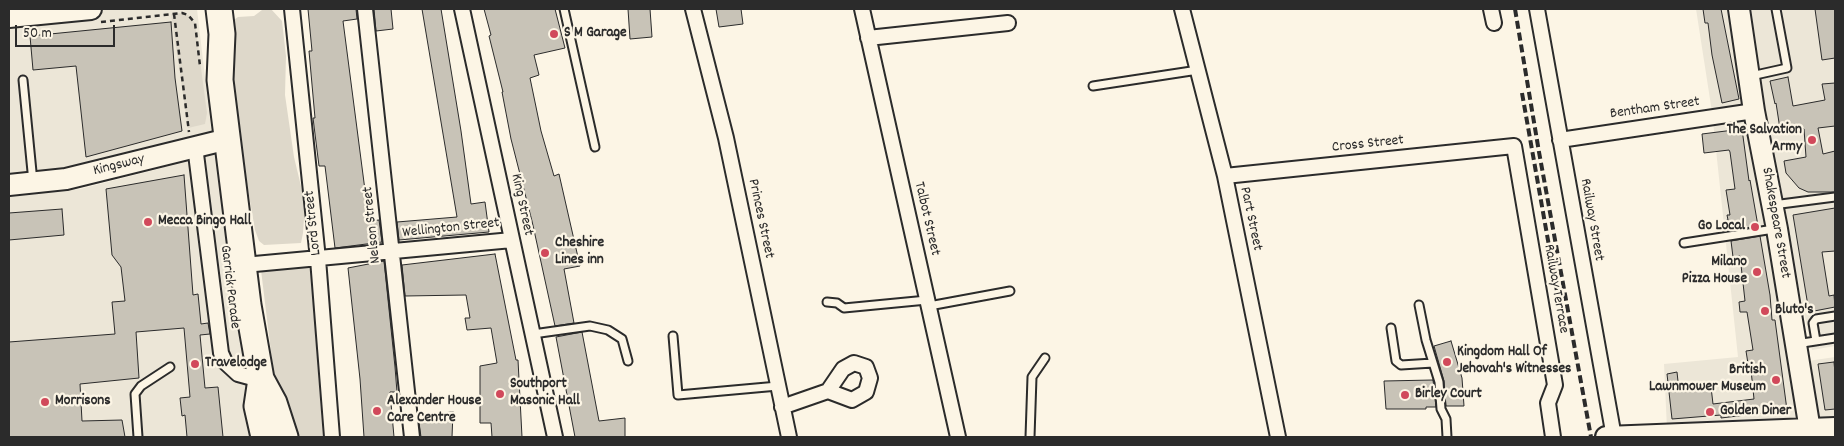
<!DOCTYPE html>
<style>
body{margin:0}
#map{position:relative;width:1844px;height:446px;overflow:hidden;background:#fcf5e5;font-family:Dekko,sans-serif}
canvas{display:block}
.frame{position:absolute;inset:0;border:10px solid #2b2b2b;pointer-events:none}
.scale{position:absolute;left:15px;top:25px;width:100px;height:22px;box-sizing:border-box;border:2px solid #2b2b2b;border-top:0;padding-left:6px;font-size:15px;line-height:18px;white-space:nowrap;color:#2b2b2b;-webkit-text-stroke:4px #fcf5e5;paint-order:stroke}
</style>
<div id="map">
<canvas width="1844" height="446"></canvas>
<div class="frame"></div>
<div class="scale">50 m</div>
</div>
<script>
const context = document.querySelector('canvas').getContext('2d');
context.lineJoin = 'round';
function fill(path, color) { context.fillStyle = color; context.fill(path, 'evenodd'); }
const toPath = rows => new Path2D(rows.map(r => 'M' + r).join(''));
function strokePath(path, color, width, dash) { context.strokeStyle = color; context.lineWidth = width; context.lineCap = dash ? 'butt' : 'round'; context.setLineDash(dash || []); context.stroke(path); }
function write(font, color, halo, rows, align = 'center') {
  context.font = font + ' Dekko,sans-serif'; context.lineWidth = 4.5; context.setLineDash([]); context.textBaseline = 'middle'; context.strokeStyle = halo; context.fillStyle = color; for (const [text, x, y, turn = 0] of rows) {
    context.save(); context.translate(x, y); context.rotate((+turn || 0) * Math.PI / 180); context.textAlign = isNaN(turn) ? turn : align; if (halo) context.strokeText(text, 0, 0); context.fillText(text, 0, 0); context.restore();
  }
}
fill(toPath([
 [43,9,197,9,212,137,49,173,9,177,9,16],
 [1696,9,1735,9,1728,11,1745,99,1808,361,1835,357,1835,427,1667,429,1664,364,1738,357,1712,112],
 [1745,9,1835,9,1835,346,1812,350,1760,105],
 [229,151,264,437,9,437,9,197,80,189]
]), '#ece6d7');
fill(toPath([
 [271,9,282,21,286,56,285,95,294,157,305,203,303,233,301,243,264,245,259,241,255,230,234,109,230,74,231,22,238,17,254,16,262,10],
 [182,13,188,15,195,23,207,113,205,124,188,128,171,14],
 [310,265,323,437,291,437,276,393,261,270]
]), '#ded8ca');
const building = toPath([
 [308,9,356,9,357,19,343,21,369,221,379,220,382,242,335,248,325,166,319,166,313,118,315,118,309,51,312,51,308,9],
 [374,9,391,9,393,29,376,31,374,9],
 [422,9,441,9,461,131,471,204,485,202,489,232,399,240,397,222,457,217,422,9],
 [484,9,555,9,565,48,534,55,539,75,530,78,541,131,554,176,559,174,580,266,564,269,574,323,555,326,532,221,511,139,502,92,503,92,489,36,491,35,484,9],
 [628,9,650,9,652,37,630,39,628,9],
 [716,9,741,9,743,24,719,27,716,9],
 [1703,9,1721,9,1739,99,1722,103,1712,55,1708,23,1705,23,1703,9],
 [1815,9,1835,9,1835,58,1822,60,1815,9],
 [171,22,175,78,182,131,86,157,76,66,33,70,30,36,171,22],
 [1788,77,1793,106,1825,100,1822,84,1835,83,1835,126,1818,128,1823,154,1835,151,1835,192,1808,192,1799,188,1786,173,1784,161,1806,157,1804,129,1780,129,1776,103,1775,104,1770,81,1788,77],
 [1742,129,1749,181,1750,180,1758,226,1725,231,1723,221,1728,220,1727,215,1730,215,1726,190,1735,189,1730,152,1729,150,1704,153,1702,134,1742,129],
 [184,175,193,295,198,294,201,324,208,323,210,334,200,335,205,388,218,387,223,437,187,437,185,415,182,416,180,398,190,397,184,328,136,332,139,378,80,384,82,421,122,420,125,437,9,437,9,342,115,334,112,302,125,301,121,267,112,255,106,189,184,175],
 [1835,208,1835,251,1822,252,1829,296,1834,295,1835,307,1809,312,1793,215,1835,208],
 [62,209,64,235,9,240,9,213,62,209],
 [1760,236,1770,295,1772,320,1775,320,1787,410,1721,418,1721,415,1672,419,1667,374,1677,372,1679,391,1711,387,1713,404,1754,399,1751,370,1749,370,1746,351,1753,350,1747,312,1740,312,1739,302,1745,301,1740,256,1733,257,1731,241,1760,236],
 [495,254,516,360,518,360,522,437,492,437,491,423,480,423,480,366,497,363,491,328,467,330,465,318,470,318,466,295,405,296,402,265,495,254],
 [384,261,395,367,397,392,390,392,394,437,364,437,360,379,348,268,384,261],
 [582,332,599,421,625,418,625,437,575,437,556,337,582,332],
 [1451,341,1462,378,1464,406,1446,406,1444,381,1434,346,1451,341],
 [1834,362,1835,373,1835,409,1825,410,1818,364,1834,362],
 [1433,380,1436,407,1426,407,1426,409,1386,409,1384,381,1433,380],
 [453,412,452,437,421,437,418,415,453,412]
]);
fill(building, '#c8c3b7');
strokePath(building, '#2b2b2b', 1);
const lane = toPath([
 [564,9,595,147],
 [1751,76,1787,68,1776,9],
 [23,80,33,182],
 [1093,86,1198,70],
 [1773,205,1835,197],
 [1684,243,1774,229],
 [827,302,837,303,844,308,927,300],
 [1419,305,1426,340,1439,382,1441,409,1446,419,1447,437],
 [929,306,1010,291],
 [1391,328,1396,361,1401,365,1433,363],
 [533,334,590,326,608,330,622,339,628,361],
 [673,336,678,395,778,386],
 [1816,341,1813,323,1816,319,1835,316],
 [1796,344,1835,338],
 [138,437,135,394,141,386,170,367],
 [1030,437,1032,377,1045,358]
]);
const street = toPath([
 [292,9,318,259,332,437],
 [365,9,412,437],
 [462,9,555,437],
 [693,9,726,138,789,437],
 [862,9,958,437],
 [1182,9,1225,176,1278,437],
 [1491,9,1494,23],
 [1537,9,1614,437],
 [868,38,1008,23],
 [1560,140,1754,111],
 [195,146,221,353,225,362,238,374,249,377,261,377],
 [1225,176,1514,146,1555,385,1548,403,1553,437],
 [244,265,512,240],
 [782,407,828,391,843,369,854,363,866,367,870,378,866,392,852,400,828,391]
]);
const secondary = toPath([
 [1739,9,1754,111,1777,229,1810,430],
 [9,17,91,9],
 [9,185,66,179,228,139],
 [1606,437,1835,428]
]);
const highway = toPath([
 [219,9,222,34,220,80,248,305,261,379,257,406,264,437],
 [261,379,274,403,285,437]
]);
strokePath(lane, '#2b2b2b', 11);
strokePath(street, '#2b2b2b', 18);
strokePath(secondary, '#2b2b2b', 24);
strokePath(highway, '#2b2b2b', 29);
strokePath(toPath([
 [174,14,189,132],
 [101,22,182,13,188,15,195,23,200,66]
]), '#2b2b2b', 2.5, [5, 4]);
strokePath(lane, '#fcf5e5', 7);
strokePath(street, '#fcf5e5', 14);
strokePath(secondary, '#fcf5e5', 20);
strokePath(highway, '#fcf5e5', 25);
strokePath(toPath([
 [1515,9,1539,152,1591,437],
 [1522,93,1558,297]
]), '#2b2b2b', 4, [8, 4]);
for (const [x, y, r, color] of [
 [554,34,5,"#d1495b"],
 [1812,140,5,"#d1495b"],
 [148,222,5,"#d1495b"],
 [1755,227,5,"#d1495b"],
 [545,253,5,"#d1495b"],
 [1757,272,5,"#d1495b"],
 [1765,311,5,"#d1495b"],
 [1447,362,5,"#d1495b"],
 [195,364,5,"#d1495b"],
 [1776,380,5,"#d1495b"],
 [500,394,5,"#d1495b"],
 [1405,395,5,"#d1495b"],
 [45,402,5,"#d1495b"],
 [377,411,5,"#d1495b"],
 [1710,412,5,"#d1495b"]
]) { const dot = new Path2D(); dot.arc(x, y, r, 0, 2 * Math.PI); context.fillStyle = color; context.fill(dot); strokePath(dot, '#fcf5e5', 2); }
write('bold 15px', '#2b2b2b', '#fcf5e5', [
 ["S M Garage",564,34],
 ["The Salvation",1802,131,"right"],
 ["Army",1802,148,"right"],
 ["Mecca Bingo Hall",158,222],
 ["Go Local",1745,227,"right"],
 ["Cheshire",555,244],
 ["Lines inn",555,261],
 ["Milano",1747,263,"right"],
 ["Pizza House",1747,280,"right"],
 ["Bluto's",1775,311],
 ["Kingdom Hall Of",1457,353],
 ["Jehovah's Witnesses",1457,370],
 ["Travelodge",205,364],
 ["British",1766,371,"right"],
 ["Lawnmower Museum",1766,388,"right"],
 ["Southport",510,385],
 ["Masonic Hall",510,402],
 ["Birley Court",1415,395],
 ["Morrisons",55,402],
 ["Alexander House",387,402],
 ["Care Centre",387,419],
 ["Golden Diner",1720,412]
], 'left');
write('15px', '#2b2b2b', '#fcf5e5', [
 ["Bentham Street",1655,109,-8],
 ["Cross Street",1368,145,-6],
 ["Kingsway",119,166,-14],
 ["King Street",521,205,78],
 ["Princes Street",760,219,78],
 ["Talbot Street",926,219,77],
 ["Part Street",1250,219,78],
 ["Railway Street",1591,220,80],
 ["Lord Street",314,223,-96],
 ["Shakespeare Street",1775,223,80],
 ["Nelson Street",373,225,-96],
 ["Wellington Street",451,229,-6],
 ["Garrick Parade",229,287,83],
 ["Railway Terrace",1555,289,80]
]);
</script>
